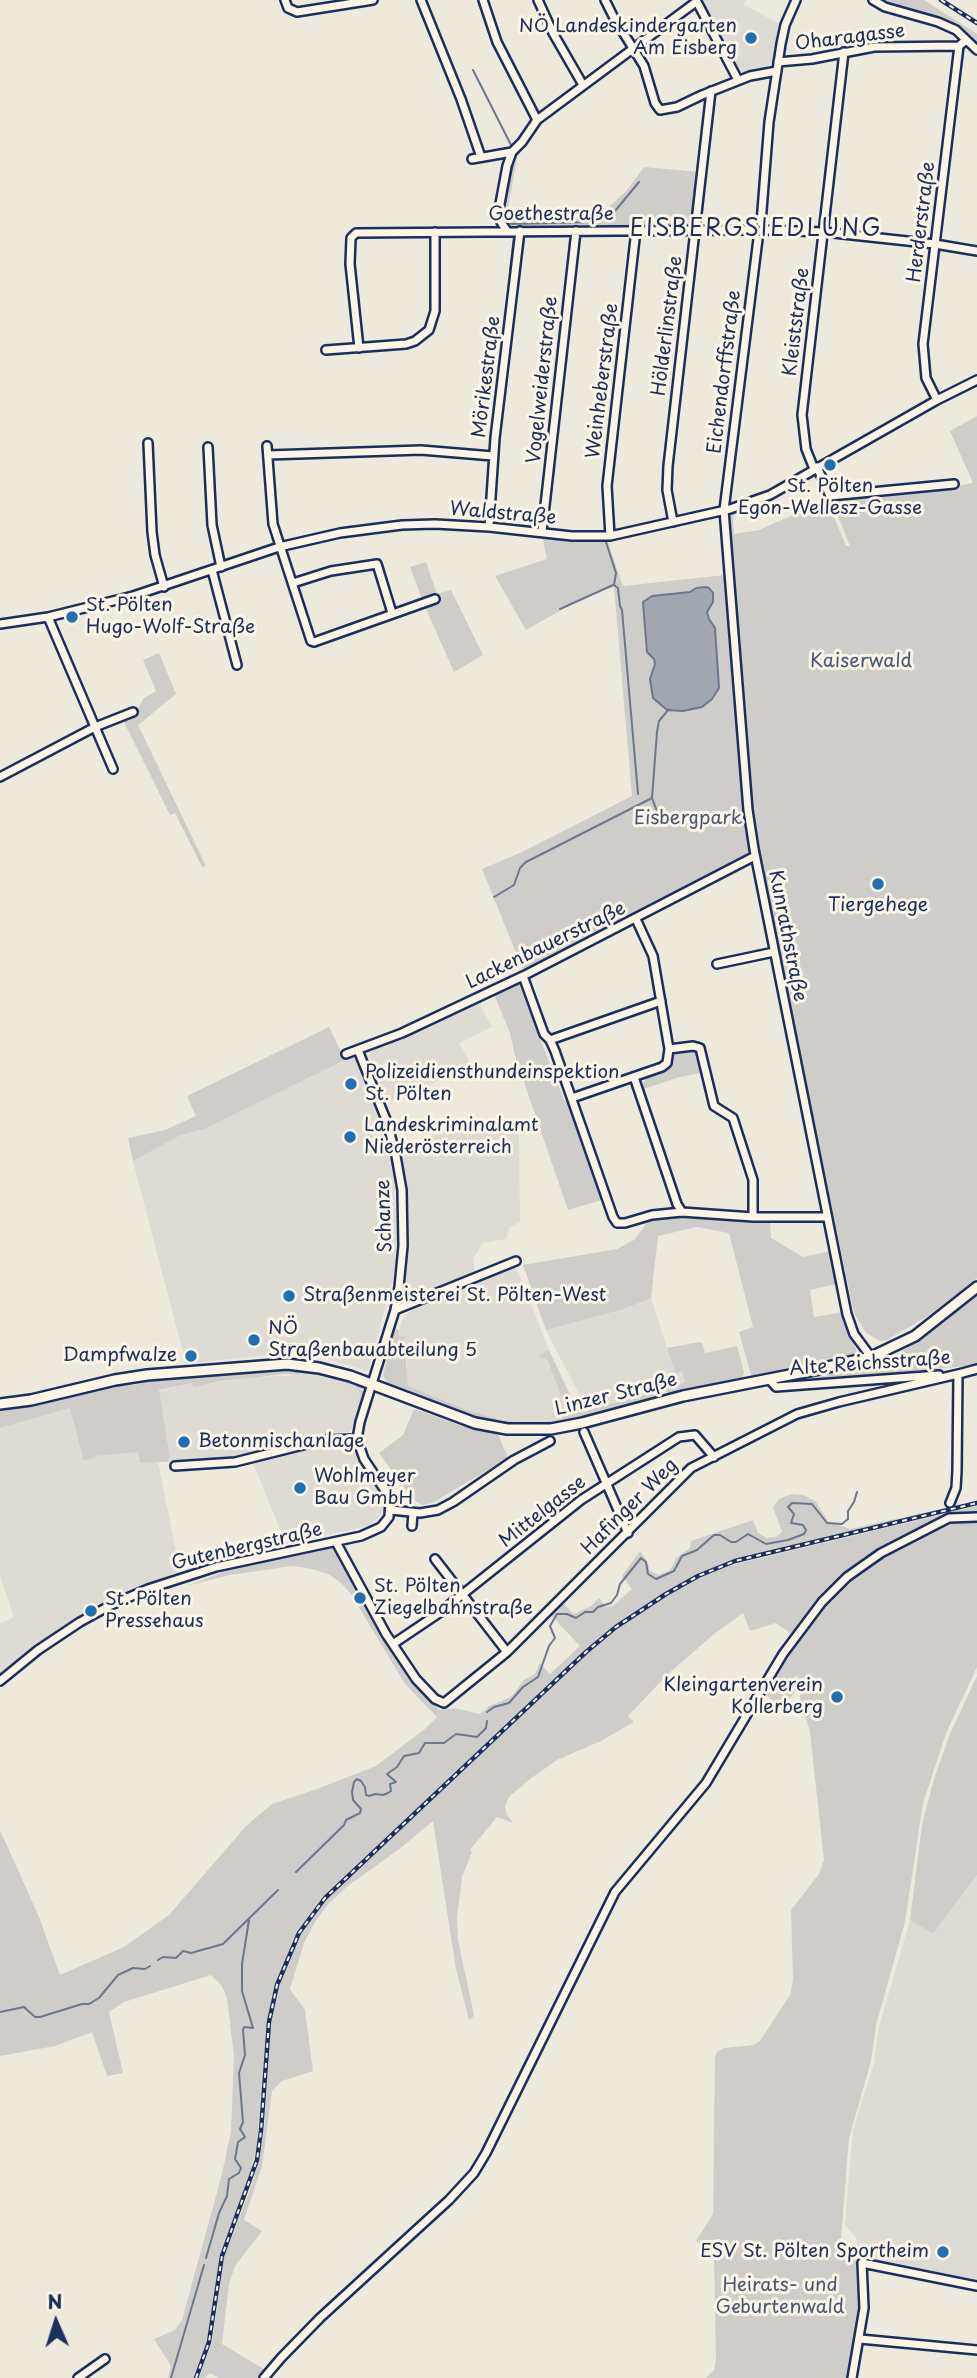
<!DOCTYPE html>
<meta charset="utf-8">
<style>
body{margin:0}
#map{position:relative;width:977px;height:2378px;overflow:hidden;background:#eee9dd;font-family:"Playpen Sans",sans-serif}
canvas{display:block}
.north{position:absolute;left:21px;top:2287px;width:70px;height:70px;-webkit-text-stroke:5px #fcf5e5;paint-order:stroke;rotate:357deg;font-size:19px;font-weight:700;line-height:28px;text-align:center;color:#1b2f5e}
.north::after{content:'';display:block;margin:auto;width:24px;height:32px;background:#1b2f5e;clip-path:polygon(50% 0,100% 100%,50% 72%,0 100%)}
</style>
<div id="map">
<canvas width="977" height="2378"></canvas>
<div class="north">N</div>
</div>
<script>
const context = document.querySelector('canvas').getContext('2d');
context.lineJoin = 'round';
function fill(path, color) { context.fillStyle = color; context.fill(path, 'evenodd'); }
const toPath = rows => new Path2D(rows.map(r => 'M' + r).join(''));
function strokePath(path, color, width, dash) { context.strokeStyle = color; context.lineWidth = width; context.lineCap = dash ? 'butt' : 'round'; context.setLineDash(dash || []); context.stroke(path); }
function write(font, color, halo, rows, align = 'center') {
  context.font = font + ' "Playpen Sans",sans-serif'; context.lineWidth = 6; context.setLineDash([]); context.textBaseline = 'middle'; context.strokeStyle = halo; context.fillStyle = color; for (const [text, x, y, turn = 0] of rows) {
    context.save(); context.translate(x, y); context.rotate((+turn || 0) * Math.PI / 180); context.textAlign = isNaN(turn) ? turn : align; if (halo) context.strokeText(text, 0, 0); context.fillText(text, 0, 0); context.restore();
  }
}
fill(toPath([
 [702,0,746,0,744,5,780,24,773,61,768,66,744,73,738,70,726,42],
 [477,1000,492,1027,459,1043,472,1067,388,1102,369,1057,371,1051],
 [351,1057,356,1060,384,1135,394,1179,396,1208,397,1242,393,1279,368,1371,324,1358,292,1355,266,1355,186,1364,133,1161,181,1135,205,1129],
 [474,1121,511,1123,519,1131,520,1222,510,1227,506,1239,483,1243,473,1259,475,1272,418,1297,411,1296,406,1288,406,1204,399,1148],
 [509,1268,515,1268,519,1274,549,1350,538,1357,547,1359,565,1408,563,1419,533,1423,502,1420,470,1411,407,1386,407,1354,398,1336,402,1320,413,1308],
 [651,1298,675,1373,682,1371,685,1382,587,1410,546,1330,624,1309],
 [298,1373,340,1380,359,1387,361,1398,354,1426,349,1432,320,1434,237,1456,167,1462,170,1458,159,1391,192,1383,193,1386,246,1378,298,1375],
 [70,1408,97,1456,139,1452,140,1463,158,1462,180,1571,91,1608,32,1648,0,1674,0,1624,14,1617,0,1576,0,1428],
 [326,1444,344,1444,355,1448,383,1493,384,1506,382,1514,368,1526,286,1544,253,1463],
 [977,1875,977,2281,863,2258,855,2236,845,2225,853,2130,874,2063,879,2027,910,1920,933,1934]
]), '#dedbd4');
fill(toPath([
 [877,0,924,0,977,34,977,46,962,32,886,6],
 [521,146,524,146,517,158,507,214,510,219,584,219,595,216,605,211,627,190,644,167,699,172,693,226,512,227,503,220,501,209,511,159],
 [977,416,977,1278,928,1316,887,1340,880,1341,866,1333,854,1313,753,831,727,515,732,511,761,503,816,473,846,546,850,546,831,499,923,489,933,492,956,489,956,486,973,483,950,431],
 [816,475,827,500,759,530,734,534,733,515,764,505],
 [542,535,607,540,623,586,725,575,752,854,626,920,523,970,482,869,522,852,632,796,614,587,579,600,526,630,495,576,547,559],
 [426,562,437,594,451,590,483,655,454,672,423,602,410,567],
 [159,653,176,694,138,725,206,866,202,867,175,813,170,815,123,720,137,710,144,698,156,691,143,660],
 [518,982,564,1100,569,1102,602,1200,568,1210,515,1056,510,1033,493,992],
 [329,1027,341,1052,351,1057,205,1129,181,1135,133,1161,128,1138,165,1130,196,1116,187,1096],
 [697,1050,705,1072,680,1077,644,1089,643,1085,645,1079,668,1070,673,1063,674,1055,677,1053],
 [679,1216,770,1221,771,1238,803,1257,831,1251,837,1284,810,1290,814,1317,843,1312,857,1353,851,1357,813,1367,756,1376,751,1375,739,1332,753,1327,729,1233,697,1227,658,1236,651,1298,624,1309,546,1330,523,1265,617,1249,634,1240,649,1220],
 [977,1294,977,1365,798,1382,798,1379,861,1367,890,1358,924,1338],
 [396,1329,399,1330,398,1336,404,1337,408,1386,470,1411,502,1420,533,1423,563,1419,565,1407,547,1359,537,1357,549,1350,574,1403,584,1402,587,1410,658,1391,658,1395,654,1399,561,1425,518,1426,487,1422,465,1416,387,1383,383,1376,393,1331],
 [699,1342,702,1343,705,1353,737,1346,744,1373,742,1379,672,1394,666,1392,664,1389,685,1382,682,1371,675,1373,667,1348],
 [186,1364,176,1368,147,1371,21,1398,0,1400,0,1398,30,1394,125,1372],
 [275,1369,309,1371,358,1384,364,1393,361,1407,357,1409,361,1395,355,1385,322,1376,299,1373,298,1375,286,1374,221,1381,193,1387,192,1383,159,1390,170,1458,167,1462,140,1463,138,1452,97,1456,84,1461,70,1408,0,1428,0,1407,106,1386,135,1385,156,1380],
 [414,1409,462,1426,498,1434,508,1458,432,1503,423,1505,413,1500,379,1453,403,1435],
 [792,1494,804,1495,816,1502,828,1521,850,1529,977,1501,735,1560,697,1575,665,1593,615,1626,584,1651,323,1896,292,1942,272,1995,266,2032,257,2145,247,2186,220,2256,207,2341,202,2359,194,2378,168,2378,171,2366,154,2339,175,2330,182,2320,222,2174,231,2131,234,2057,227,1998,222,1986,211,1975,124,2002,109,2012,123,2073,107,2076,92,2032,55,2046,0,2056,0,1830,39,1917,60,1975,124,1947,169,1915,247,1825,272,1804,317,1789,376,1766,426,1728,437,1717,405,1684,351,1594,341,1583,330,1575,312,1569,292,1566,230,1575,186,1586,248,1563,331,1547,336,1549,383,1635,439,1710,455,1708,480,1714,489,1706,511,1697,524,1680,535,1674,540,1663,550,1674,580,1646,549,1613,561,1601,574,1614,591,1606,599,1598,606,1607,613,1606,632,1589,622,1576,640,1551,647,1561,650,1571,659,1575,670,1570,677,1557,690,1548,691,1541,753,1520,758,1533,767,1538,776,1537,782,1532,773,1507,779,1499],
 [977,1506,977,1515,949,1516,880,1550,861,1562,845,1575,793,1635,776,1623,750,1631,743,1613,714,1634,668,1674,628,1716,634,1722,601,1741,557,1760,530,1779,509,1797,505,1806,507,1815,513,1823,497,1817,470,1850,472,1852,462,1877,457,1918,458,1940,474,2015,472,2018,469,2020,456,1969,433,1821,398,1850,349,1885,330,1902,315,1922,304,1943,290,1989,305,2010,313,2071,282,2081,272,2091,262,2166,244,2220,262,2231,235,2266,229,2284,222,2344,267,2371,261,2378,219,2378,210,2373,205,2378,198,2378,212,2342,224,2257,251,2187,259,2161,264,2131,270,2032,278,1986,301,1935,326,1899,587,1653,628,1621,667,1596,698,1578,736,1564],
 [977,1520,977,1667,946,1733,923,1803,905,1922,876,2025,871,2061,849,2138,841,2238,838,2240,858,2262,862,2304,850,2378,706,2378,714,2370,716,2360,714,2252,696,2241,713,2214,715,2057,717,2052,724,2048,754,2045,760,2041,790,1995,793,1980,791,1910,819,1874,824,1860,810,1732,800,1697,801,1692,798,1676,794,1677,795,1692,786,1703,776,1703,766,1695,765,1690,791,1647,816,1614,833,1594,857,1573,882,1556,944,1524,950,1521],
 [977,1676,977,1875,933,1934,910,1920,922,1825,934,1779,950,1734]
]), '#cfcdca');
const water = toPath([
 [706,587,709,588,713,593,713,602,707,612,709,619,715,628,719,688,712,699,702,707,683,711,667,710,653,698,650,679,655,664,654,659,647,652,643,602,652,596,690,592,696,588,706,587]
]);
fill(water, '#a2a7af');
strokePath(water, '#6c778f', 2);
strokePath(toPath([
 [473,70,512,147],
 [514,157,504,209,505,216,508,222,512,224,595,222,615,211,639,182],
 [510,271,514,237],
 [606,542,616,573,614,585,618,588,620,606,622,610,638,794],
 [560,609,613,585],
 [652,798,659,817],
 [494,897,514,885,520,868,526,862,652,798,657,732,659,721,669,709],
 [487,1712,494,1707,509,1703,523,1687,538,1677,549,1646,555,1638,550,1626,557,1614,567,1614,576,1618,585,1612,593,1612,598,1607,611,1603,617,1595,620,1584,641,1558,646,1562,648,1574,656,1579,674,1571,682,1556,697,1550,714,1535,720,1535,731,1542,736,1542,748,1534,766,1544,788,1540,804,1534,806,1530,803,1525,791,1523,794,1514,788,1507,792,1503,812,1504,827,1523,842,1524,848,1519,848,1511,854,1502,857,1492],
 [296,1872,344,1825,346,1820,360,1813,361,1809,353,1800,352,1792,354,1782,357,1779,361,1781,365,1787,366,1795,369,1796,375,1794,383,1795,388,1793,391,1791,390,1784,396,1782,387,1774,397,1767,404,1756,419,1753,425,1743,444,1743,456,1734,477,1737,486,1728,487,1721],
 [158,1960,163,1957,176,1958,183,1951,191,1953,223,1944,278,1890],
 [0,2012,24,2007,35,2017,40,2017,82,2004,89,2004,99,1998,118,1975,133,1968,145,1969,150,1966],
 [206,2258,219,2213,227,2196,229,2179,239,2173,241,2168,235,2159,238,2142,245,2137,240,2129,243,2122,239,2073,245,2055,243,2030,244,2027,253,2028,242,1991,242,1964,249,1920],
 [171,2378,204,2265]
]), '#6c778f', 2);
const minor = toPath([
 [285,0,288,8,297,12,373,0],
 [421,0,461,99,481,157],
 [483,0,497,42,537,120],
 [538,0,553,33,583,85],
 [605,0,613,16,644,66,655,103,660,110,677,107,702,95,750,76,777,71],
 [696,0,738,80],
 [873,0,885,7,938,22,956,30,977,50],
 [778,62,812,59,874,47,959,46,966,40],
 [472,159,512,152],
 [761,223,769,122,781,44,785,25,796,0],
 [766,230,824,232,935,244,977,251],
 [507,231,501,222,499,209,507,166,512,152,522,142,537,120,696,2],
 [758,239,724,510,748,810,754,849,847,1314,854,1334,871,1357],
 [359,348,350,264,351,238,356,233,750,230],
 [326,350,406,344,415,341,429,330,435,311,435,232],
 [937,400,926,378,923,344,959,46],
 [148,443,152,532,155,555,164,587],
 [267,446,273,524,311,641,314,642,435,599],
 [208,447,212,525,221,567],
 [268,455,421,450,493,456],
 [817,467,830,496,954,484],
 [814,469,806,449,802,415,844,52],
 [673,522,667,490,668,466,711,91],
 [489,527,495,438,520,231],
 [542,532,576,231],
 [610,536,607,486,636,230],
 [212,570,237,665],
 [293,583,331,571,377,564,392,613],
 [48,617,113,769],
 [0,624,48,617,133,596,279,547,340,533,402,525,435,524,489,527,572,536,610,536,730,509,770,495,937,400,977,380],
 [0,777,95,727,133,712],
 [717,964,774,952],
 [523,976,544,1034,550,1040,555,1051,613,1217,617,1223,625,1223,652,1215,682,1212,753,1217,827,1217],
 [550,1040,661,1001],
 [669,1049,693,1046,700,1048,714,1106,733,1118,753,1180,753,1217],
 [346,1054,402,1033,523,976,755,856],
 [634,1077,677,1204,682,1212],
 [572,1098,662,1067,667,1063,669,1049,653,956,636,919],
 [395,1310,516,1261],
 [955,1375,977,1369],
 [769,1379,776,1387,939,1375],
 [584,1432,628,1533],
 [175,1466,235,1462,323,1440,357,1439],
 [950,1503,956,1488,957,1471,958,1374],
 [391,1510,420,1513,438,1510,453,1502,514,1460,550,1441],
 [412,1526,413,1513],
 [336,1542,386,1634,416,1679,435,1699,444,1703,507,1652,691,1468,797,1414,839,1402,958,1374],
 [435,1559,507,1652],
 [393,1644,439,1613,581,1500,679,1437,695,1435,714,1457],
 [0,1681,38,1650,80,1622,111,1605,148,1589,216,1567,361,1536,381,1527,389,1517,390,1498,364,1459,357,1439,360,1422,395,1310,399,1287,403,1246,402,1190,396,1156,387,1122,358,1050],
 [860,2339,977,2350],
 [78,2378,105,2359],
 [264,2378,281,2358,320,2318,449,2200,474,2173,486,2153,615,1892,706,1783,783,1654,822,1602,847,1577,881,1553,949,1518,977,1517],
 [852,2378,864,2308,862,2263,977,2286]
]);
const major = toPath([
 [0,1404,31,1400,115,1380,147,1375,287,1364,319,1368,350,1376,475,1423,507,1429,551,1429,582,1423,683,1396,815,1370,871,1357,915,1336,977,1287]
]);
strokePath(minor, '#1b2f5e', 12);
strokePath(major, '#1b2f5e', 14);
strokePath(minor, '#fcf5e5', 7);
strokePath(major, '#fcf5e5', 9);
const rail = toPath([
 [941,0,977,23],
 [196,2378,209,2342,222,2256,257,2160,261,2131,269,2022,277,1985,299,1933,325,1898,586,1652,616,1627,666,1594,698,1576,735,1561,977,1503]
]);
strokePath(rail, '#1b2f5e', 4.5);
strokePath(rail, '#fcf5e5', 2, [5]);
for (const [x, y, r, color] of [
 [751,38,7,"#1f6fb2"],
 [830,465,7,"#1f6fb2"],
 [72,617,7,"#1f6fb2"],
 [878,884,7,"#1f6fb2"],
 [351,1084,7,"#1f6fb2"],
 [350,1137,7,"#1f6fb2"],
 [289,1296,7,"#1f6fb2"],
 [254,1340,7,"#1f6fb2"],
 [191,1356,7,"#1f6fb2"],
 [184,1442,7,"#1f6fb2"],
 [300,1488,7,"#1f6fb2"],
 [360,1598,7,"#1f6fb2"],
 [91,1611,7,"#1f6fb2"],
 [837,1697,7,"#1f6fb2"],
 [943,2252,7,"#1f6fb2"]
]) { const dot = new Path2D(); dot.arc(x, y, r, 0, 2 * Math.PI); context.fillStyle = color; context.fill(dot); strokePath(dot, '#fcf5e5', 2.5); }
write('19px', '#1b2f5e', '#fcf5e5', [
 ["NÖ Landeskindergarten",737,27,"right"],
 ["Am Eisberg",737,49,"right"],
 ["St. Pölten",830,487,"center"],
 ["Egon-Wellesz-Gasse",830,509,"center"],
 ["St. Pölten",86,606],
 ["Hugo-Wolf-Straße",86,628],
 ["Tiergehege",878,906,"center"],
 ["Polizeidiensthundeinspektion",365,1073],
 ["St. Pölten",365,1095],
 ["Landeskriminalamt",364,1126],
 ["Niederösterreich",364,1148],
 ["Straßenmeisterei St. Pölten-West",303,1296],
 ["NÖ",268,1329],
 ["Straßenbauabteilung 5",268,1351],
 ["Dampfwalze",177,1356,"right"],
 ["Betonmischanlage",198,1442],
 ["Wohlmeyer",314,1477],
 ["Bau GmbH",314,1499],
 ["St. Pölten",374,1587],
 ["Ziegelbahnstraße",374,1609],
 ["St. Pölten",105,1600],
 ["Pressehaus",105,1622],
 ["Kleingartenverein",823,1686,"right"],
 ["Kollerberg",823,1708,"right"],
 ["ESV St. Pölten Sportheim",929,2252,"right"]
], 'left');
write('19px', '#1b2f5e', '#fcf5e5', [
 ["Oharagasse",850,38,-7],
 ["Goethestraße",551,215],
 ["Herderstraße",922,222,-83],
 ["Kleiststraße",797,322,-83],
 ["Hölderlinstraße",668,326,-83],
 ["Eichendorffstraße",725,372,-83],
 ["Mörikestraße",487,377,-83],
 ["Vogelweiderstraße",543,380,-84],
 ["Weinheberstraße",603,381,-83],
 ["Waldstraße",503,514,5],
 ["Kunrathstraße",787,936,79],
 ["Lackenbauerstraße",546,946,-26],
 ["Schanze",385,1216,-92],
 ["Alte Reichsstraße",870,1364,-4],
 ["Linzer Straße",616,1395,-14],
 ["Hafinger Weg",630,1507,-45],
 ["Mittelgasse",543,1512,-38],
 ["Gutenbergstraße",247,1547,-13]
]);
write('19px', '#485679', '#fcf5e5', [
 ["Kaiserwald",861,662],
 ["Eisbergpark",688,819],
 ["Heirats- und",780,2286],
 ["Geburtenwald",780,2308]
]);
context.letterSpacing = '2px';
write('23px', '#1b2f5e', '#fcf5e5', [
 ["EISBERGSIEDLUNG",756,230]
]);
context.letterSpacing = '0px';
</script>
